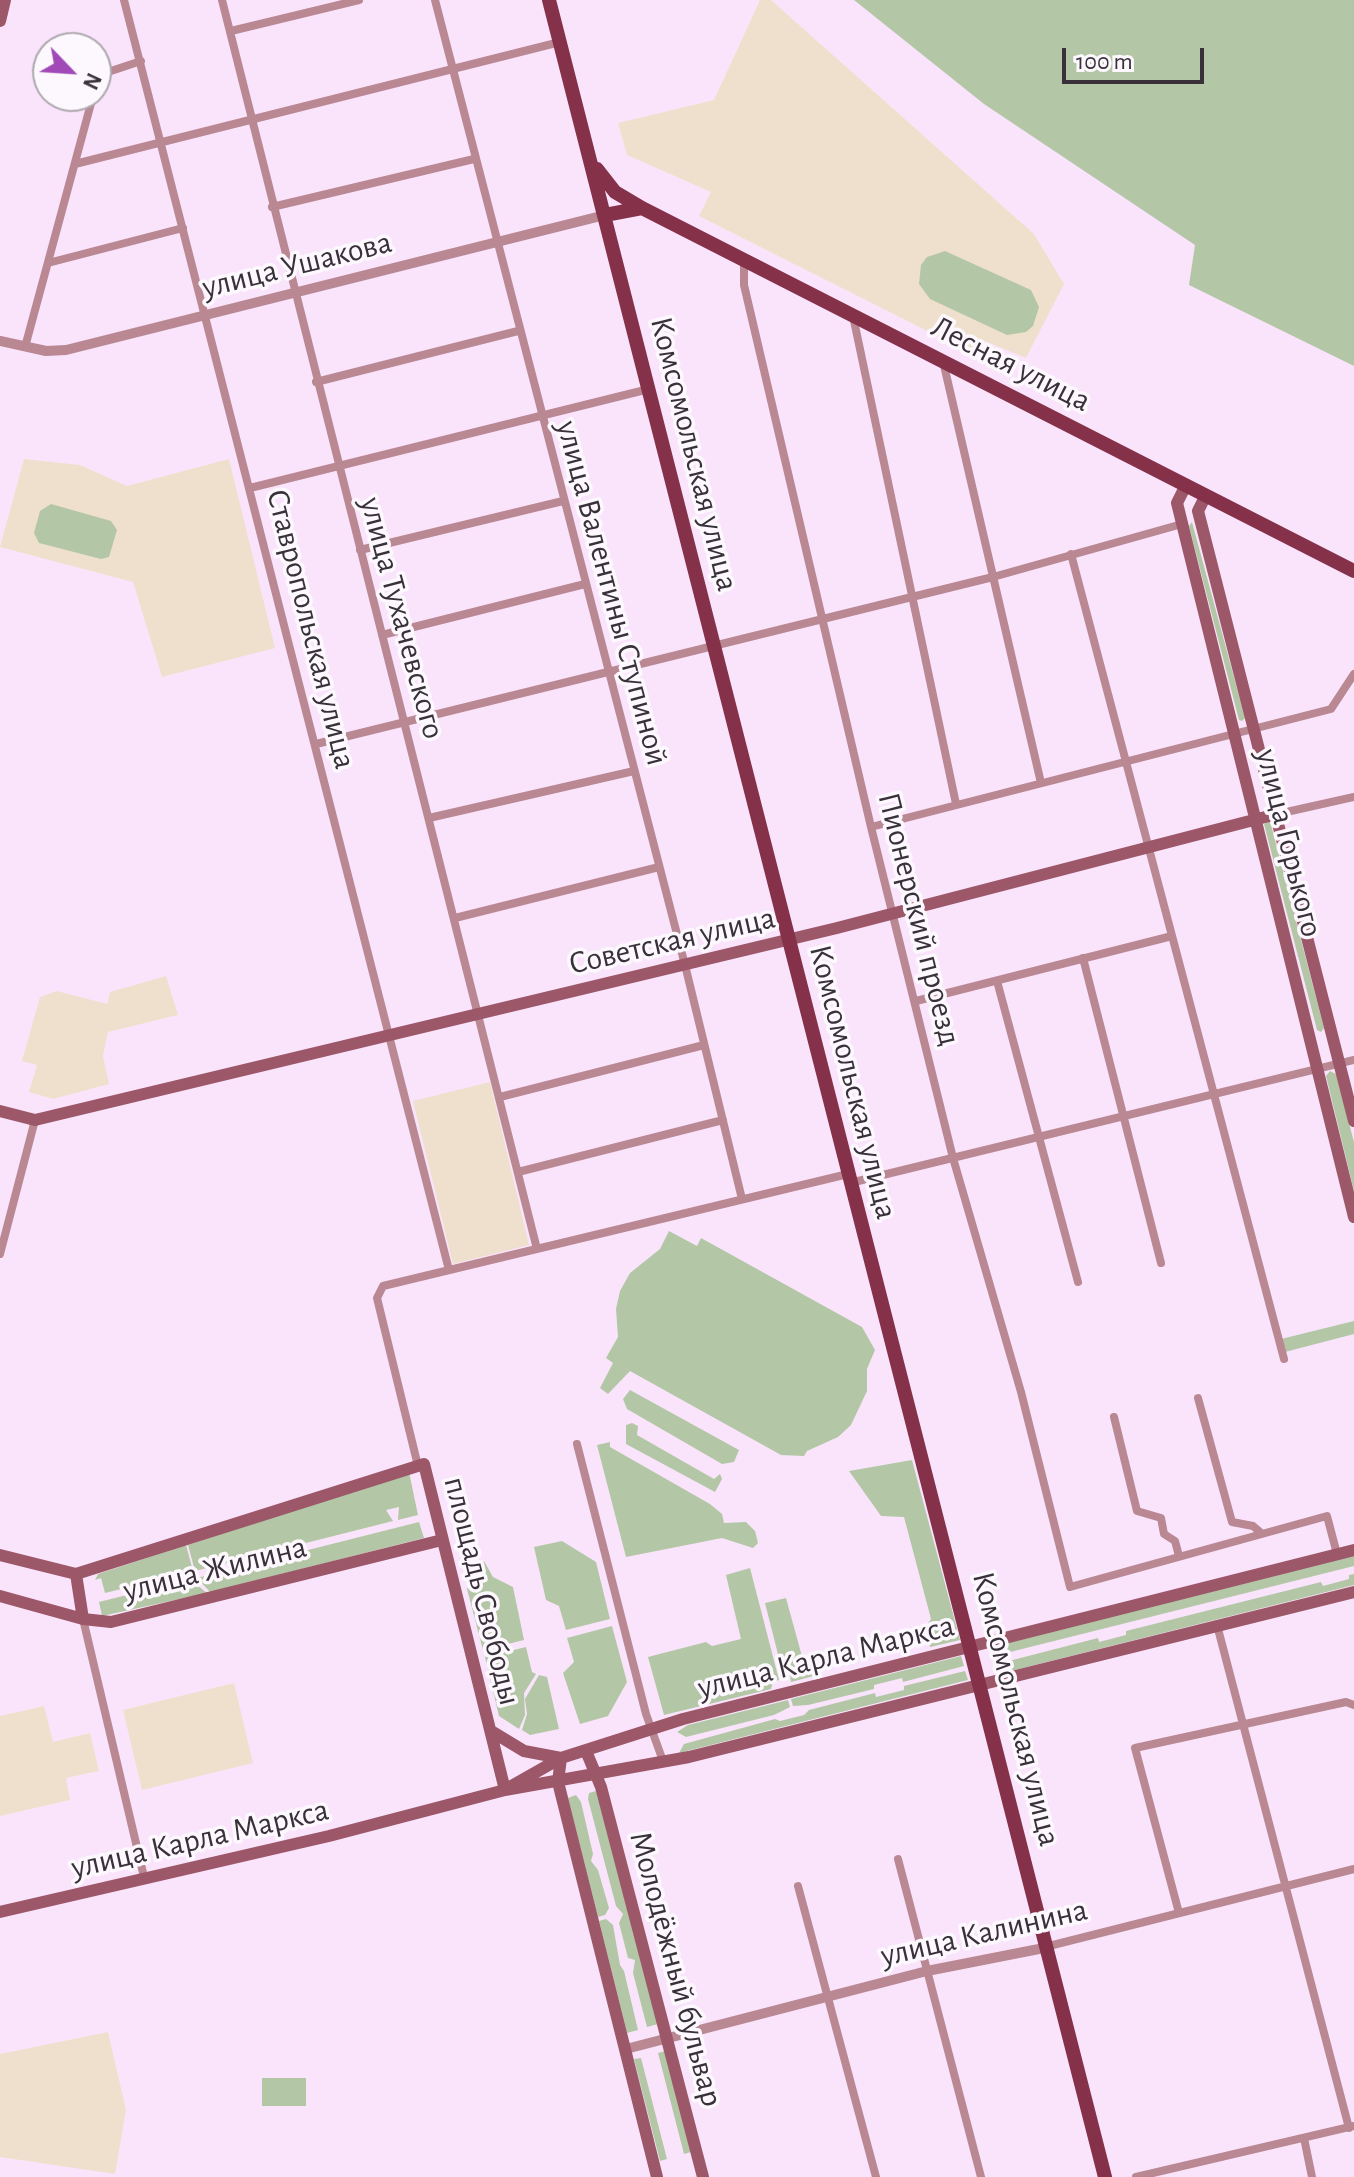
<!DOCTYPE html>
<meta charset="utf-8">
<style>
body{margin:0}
#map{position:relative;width:1354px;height:2177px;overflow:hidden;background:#fae4fc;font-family:"Alegreya Sans",sans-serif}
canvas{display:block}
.north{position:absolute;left:32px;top:32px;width:80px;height:80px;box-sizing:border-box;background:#fcf8fd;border:2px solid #aea8af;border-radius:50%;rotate:115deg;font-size:22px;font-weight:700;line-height:32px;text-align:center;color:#39313a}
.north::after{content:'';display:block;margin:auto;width:28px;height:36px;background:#a049b7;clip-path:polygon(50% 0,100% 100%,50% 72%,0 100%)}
.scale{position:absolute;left:1062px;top:48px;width:142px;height:36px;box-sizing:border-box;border:4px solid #39313a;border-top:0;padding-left:10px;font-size:24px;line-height:28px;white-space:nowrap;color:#39313a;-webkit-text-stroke:6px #fcf8fd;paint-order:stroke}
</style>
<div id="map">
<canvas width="1354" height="2177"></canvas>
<div class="north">N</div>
<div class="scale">100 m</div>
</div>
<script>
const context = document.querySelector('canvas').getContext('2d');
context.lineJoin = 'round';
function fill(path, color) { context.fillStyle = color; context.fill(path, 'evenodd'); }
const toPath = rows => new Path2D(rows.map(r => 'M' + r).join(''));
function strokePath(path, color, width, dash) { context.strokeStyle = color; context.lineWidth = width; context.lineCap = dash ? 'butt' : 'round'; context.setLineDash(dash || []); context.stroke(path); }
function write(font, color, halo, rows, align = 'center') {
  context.font = font + ' "Alegreya Sans",sans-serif'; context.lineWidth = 7; context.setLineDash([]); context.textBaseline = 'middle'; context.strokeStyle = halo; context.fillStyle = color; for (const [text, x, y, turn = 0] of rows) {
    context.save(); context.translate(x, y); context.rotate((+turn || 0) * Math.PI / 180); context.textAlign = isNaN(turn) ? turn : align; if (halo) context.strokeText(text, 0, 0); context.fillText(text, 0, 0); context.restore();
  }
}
fill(toPath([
 [760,0,771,0,1034,234,1064,284,1026,358,980,339,973,354,699,216,711,192,627,155,618,123,714,100],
 [24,459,80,465,127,486,229,459,275,648,162,677,133,582,0,547],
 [166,976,178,1015,108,1032,103,1056,109,1084,53,1099,29,1092,37,1065,22,1061,40,997,57,991,107,1004,110,992],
 [490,1082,529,1245,453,1264,413,1101],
 [234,1683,253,1763,142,1790,123,1710],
 [44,1706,53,1742,90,1733,99,1771,66,1778,70,1800,0,1816,0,1716],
 [108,2032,126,2110,115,2174,0,2157,0,2054]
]), '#efe0cd');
fill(toPath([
 [854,0,1354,0,1354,366,1189,285,1195,245,984,104],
 [945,251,1031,290,1039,307,1033,326,1026,332,1007,335,930,299,919,284,921,265,927,257],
 [51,504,111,521,117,530,109,557,101,559,39,543,34,533,40,511],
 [1192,522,1245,718,1242,721,1239,720,1189,526],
 [1270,821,1324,1028,1321,1032,1317,1030,1264,824],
 [1330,1071,1336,1074,1354,1142,1354,1191,1326,1076],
 [669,1231,697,1246,701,1238,862,1327,875,1350,867,1369,867,1391,851,1425,838,1437,807,1451,804,1456,781,1455,630,1371,608,1394,600,1388,613,1363,606,1358,618,1337,616,1309,620,1291,630,1273,660,1249],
 [1354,1321,1354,1334,1285,1352,1281,1339],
 [630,1390,739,1450,734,1462,722,1464,627,1409,623,1399],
 [632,1423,638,1426,637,1435,714,1479,720,1474,722,1479,715,1492,626,1444,626,1425],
 [610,1442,610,1447,710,1504,722,1514,724,1523,746,1522,755,1531,758,1543,753,1548,722,1538,626,1557,597,1445],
 [912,1460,960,1640,930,1647,925,1628,931,1619,904,1517,881,1516,849,1471],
 [409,1472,418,1515,398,1520,399,1507,386,1510,393,1521,195,1571,188,1545],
 [419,1522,424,1538,210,1592,197,1578],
 [562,1541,596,1562,610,1619,566,1630,559,1606,546,1600,534,1547],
 [186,1545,193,1571,105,1593,101,1578,95,1580,98,1574],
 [1354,1555,1354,1566,998,1655,995,1645],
 [484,1561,493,1577,513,1587,524,1640,483,1650,467,1589],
 [750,1568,779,1680,773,1682,771,1689,664,1715,648,1657,706,1642,712,1646,741,1639,726,1575],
 [1354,1574,1354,1585,1003,1673,1001,1663,1098,1638,1099,1642,1126,1635,1126,1631,1321,1582,1323,1586,1349,1579,1349,1575],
 [195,1578,197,1585,207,1593,102,1616,99,1602],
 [786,1598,806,1671,814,1676,791,1682,790,1676,784,1678,765,1603],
 [612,1626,627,1682,608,1716,580,1724,563,1673,574,1662,567,1638],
 [526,1647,532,1672,536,1674,524,1693,525,1715,519,1729,499,1716,485,1657],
 [961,1656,964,1666,903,1682,902,1678,874,1685,874,1689,808,1705,793,1706,791,1699],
 [965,1671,968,1680,679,1753,684,1744,775,1719,780,1721,804,1715,809,1710,875,1693,876,1697,904,1690,904,1686],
 [539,1675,547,1677,559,1729,530,1735,522,1730,527,1714,525,1699],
 [788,1700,790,1707,774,1715,686,1737,677,1732,688,1725],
 [596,1791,658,2024,647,2027,633,1973,635,1960,628,1958,619,1923,623,1914,616,1906,588,1799,589,1793],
 [576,1795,581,1802,593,1854,591,1861,598,1870,609,1908,605,1915,598,1917,568,1798],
 [606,1919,613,1925,620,1965,624,1971,638,2030,627,2033,599,1921],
 [665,2051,691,2152,684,2154,658,2053],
 [641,2058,667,2159,660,2161,634,2059],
 [262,2078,306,2078,306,2106,262,2106]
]), '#b3c7a6');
strokePath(toPath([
 [124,0,449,1270],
 [222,0,537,1249],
 [435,0,685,965,742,1199],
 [231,31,359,0],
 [96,86,105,73,141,61],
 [75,164,560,42],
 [272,207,474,159],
 [744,259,744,285,871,827,953,1158,1021,1392,1070,1587,1327,1516,1337,1554],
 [48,263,183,228],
 [853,316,956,804],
 [25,347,93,96],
 [943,361,1041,783],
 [316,382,518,331],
 [250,488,649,389],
 [360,550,563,501],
 [1071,554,1284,1359],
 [382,635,585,584],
 [316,744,993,577,1182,524],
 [1273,815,1354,797],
 [429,818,634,771],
 [871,827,1331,709,1354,674],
 [455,918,659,867],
 [1083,958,1161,1263],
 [997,981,1078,1282],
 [916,1001,1172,936],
 [500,1097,704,1045],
 [518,1172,723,1120],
 [850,1183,1354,1060],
 [0,1254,35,1120],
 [1198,1398,1232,1522,1253,1526,1260,1532],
 [1114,1417,1137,1511,1161,1518,1164,1534,1175,1541,1179,1556],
 [577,1444,646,1714,663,1761],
 [418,1466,377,1298,383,1286,848,1174],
 [83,1619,144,1877],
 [1217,1625,1349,2128],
 [898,1859,981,2177],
 [798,1886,876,2177],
 [1179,1913,1135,1748,1346,1702,1354,1705],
 [1045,1947,1354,1869],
 [1304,2138,1312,2177],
 [1136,2177,1354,2126]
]), '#b98892', 8);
strokePath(toPath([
 [0,341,46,351,66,350,605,215],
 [626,2049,927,1971,1044,1948]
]), '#b98892', 10);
strokePath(toPath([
 [0,21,5,0],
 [1186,485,1177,503,1354,1217],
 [1206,495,1198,511,1354,1121],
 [0,1111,35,1120,837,928,1273,815],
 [0,1555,76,1574,424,1464,505,1790],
 [76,1574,83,1619],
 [0,1596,83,1619,111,1622,442,1540],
 [491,1731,524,1751,561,1758,558,1782,657,2177],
 [586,1751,601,1787,703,2177],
 [508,1788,561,1758,683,1719,1354,1550],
 [0,1912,329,1836,505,1790,689,1757,1354,1592]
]), '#9c5768', 12);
strokePath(toPath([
 [549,0,1105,2177],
 [597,169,615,192,642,208,1354,571],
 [605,215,642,208]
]), '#85314a', 14);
write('32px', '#39313a', '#fcf8fd', [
 ["улица Ушакова",297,265,-14],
 ["Лесная улица",1011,364,27],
 ["Комсомольская улица",694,454,76],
 ["улица Валентины Ступиной",612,593,75],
 ["улица Тухачевского",402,618,75],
 ["Ставропольская улица",311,629,76],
 ["улица Горького",1289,843,76],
 ["Пионерский проезд",919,919,76],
 ["Советская улица",672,941,-13],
 ["Комсомольская улица",853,1082,76],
 ["улица Жилина",215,1569,-14],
 ["площадь Свободы",482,1591,76],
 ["улица Карла Маркса",826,1657,-14],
 ["Комсомольская улица",1016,1709,76],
 ["улица Карла Маркса",200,1839,-13],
 ["улица Калинина",984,1933,-13],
 ["Молодёжный бульвар",676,1969,75]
]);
</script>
